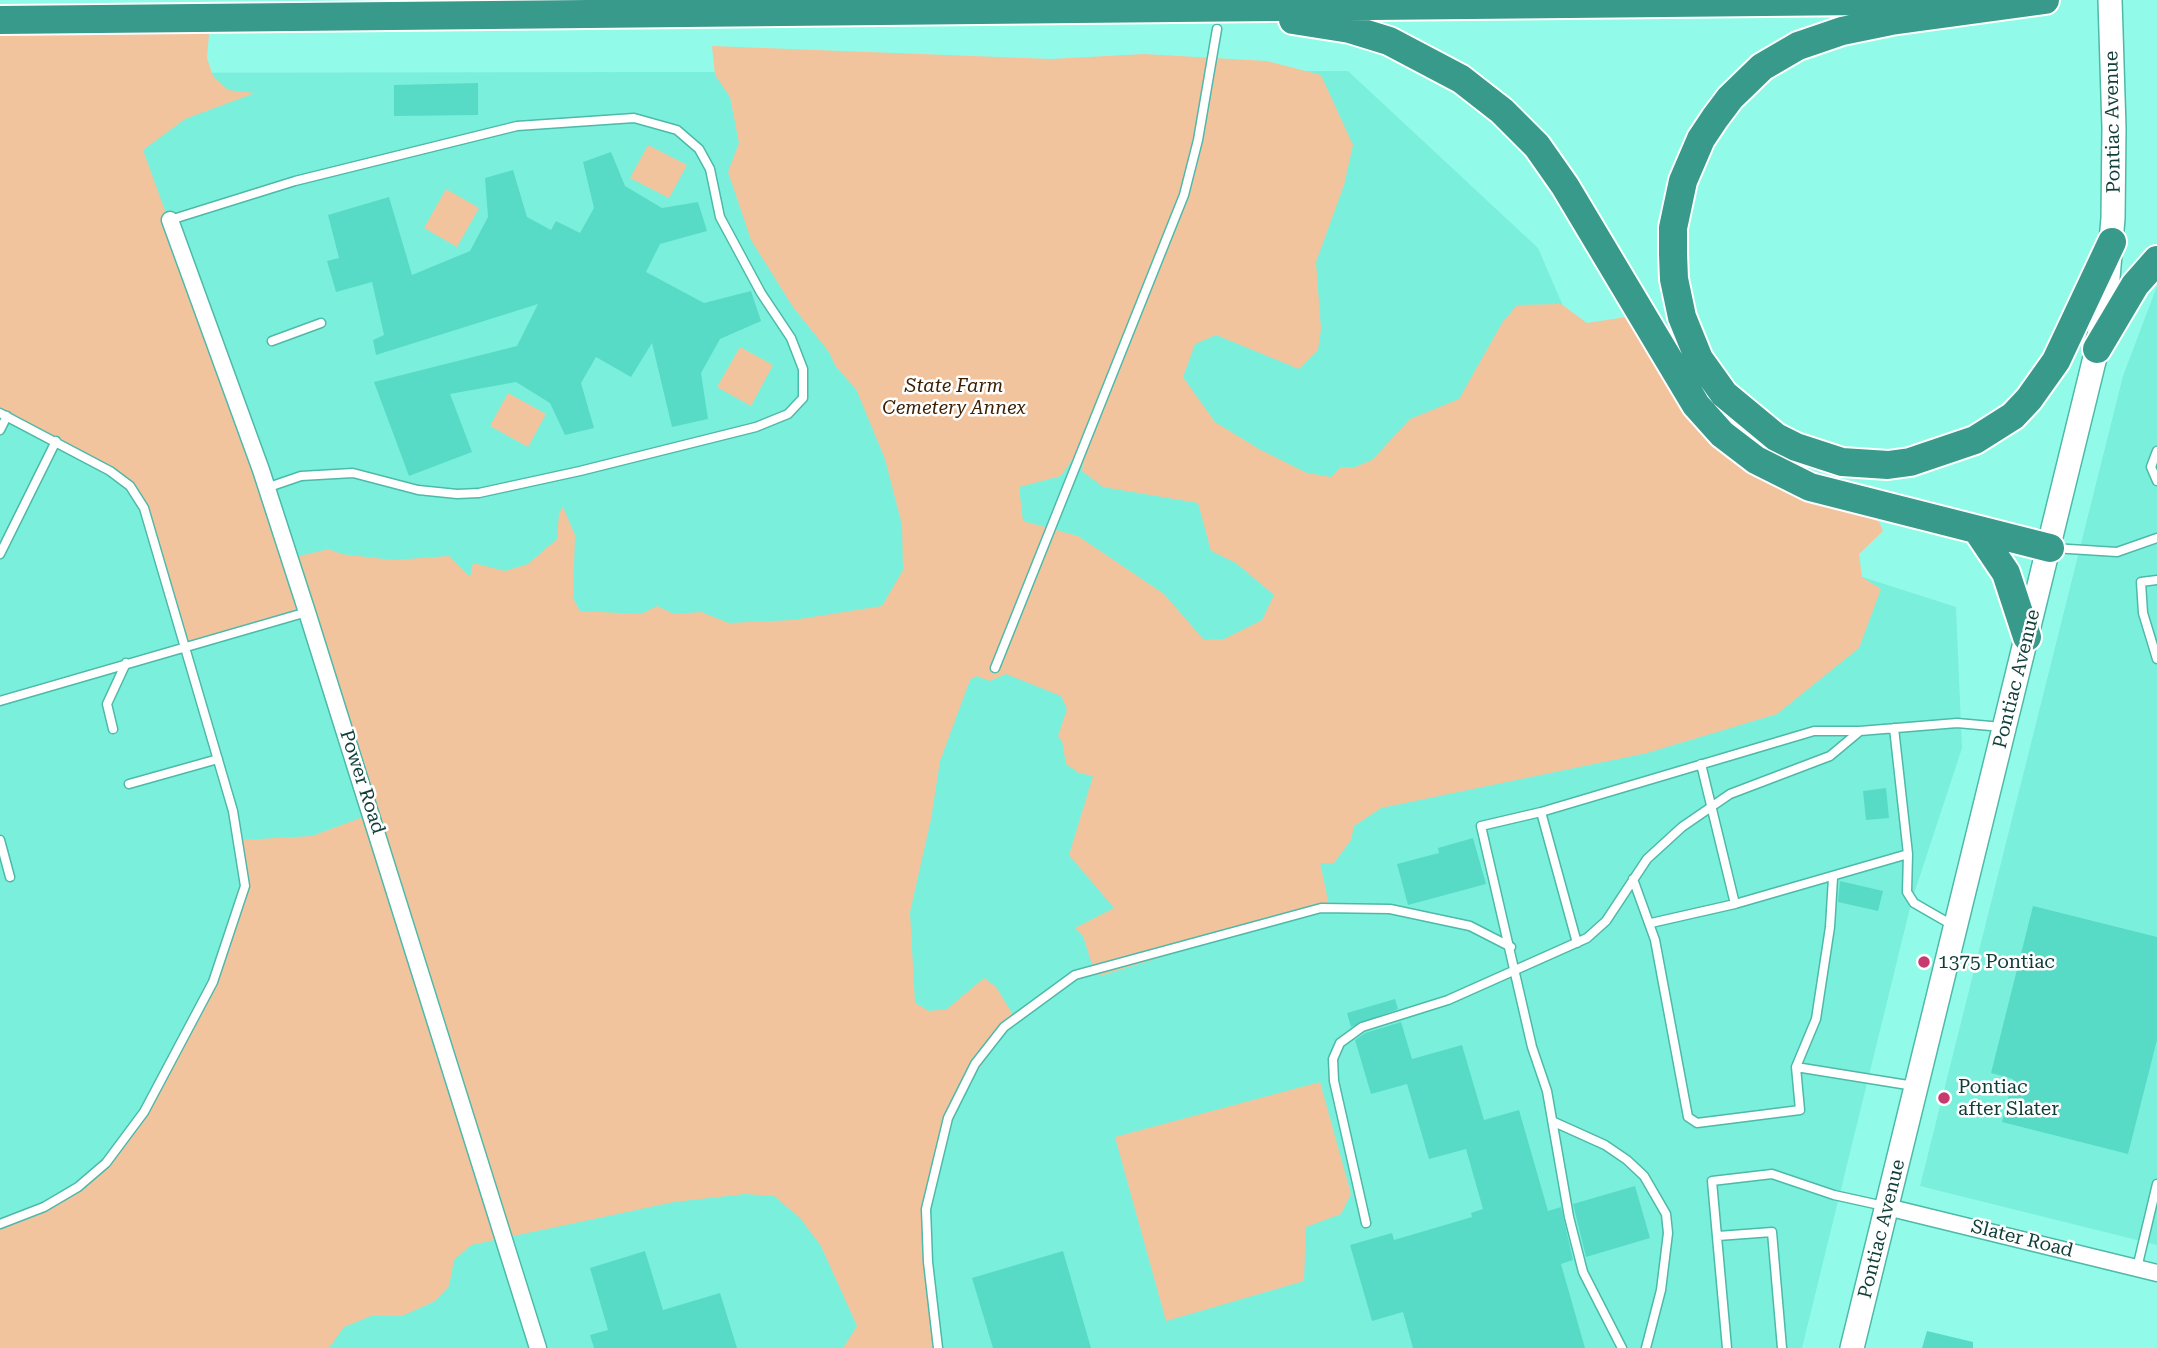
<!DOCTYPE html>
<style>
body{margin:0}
canvas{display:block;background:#92fae8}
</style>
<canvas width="2157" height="1348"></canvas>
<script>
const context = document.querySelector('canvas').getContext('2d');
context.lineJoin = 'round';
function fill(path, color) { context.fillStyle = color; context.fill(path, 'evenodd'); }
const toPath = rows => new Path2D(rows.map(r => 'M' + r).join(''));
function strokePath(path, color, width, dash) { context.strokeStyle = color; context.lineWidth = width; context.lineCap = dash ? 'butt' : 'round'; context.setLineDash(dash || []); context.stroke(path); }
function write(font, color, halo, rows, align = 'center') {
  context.font = font + ' "Roboto Serif",serif'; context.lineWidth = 5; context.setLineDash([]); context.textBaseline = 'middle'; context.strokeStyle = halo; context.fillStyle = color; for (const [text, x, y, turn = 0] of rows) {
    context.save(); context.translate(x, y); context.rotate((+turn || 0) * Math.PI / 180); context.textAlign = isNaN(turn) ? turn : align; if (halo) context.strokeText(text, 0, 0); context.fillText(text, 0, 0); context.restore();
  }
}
fill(toPath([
 [1348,71,1538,248,1601,394,1722,532,1956,607,1962,748,1912,900,1802,1348,0,1348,0,73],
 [2157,286,2157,1245,1920,1186,2123,376]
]), '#7af0dc');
fill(toPath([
 [0,22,210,22,207,58,213,76,228,90,255,93,185,119,143,150,291,558,329,549,341,554,393,560,449,556,470,577,473,563,505,571,528,564,557,539,559,513,563,507,575,535,573,598,580,611,641,614,657,606,674,614,701,612,729,623,793,620,882,606,903,570,902,525,885,459,856,389,836,367,829,352,793,307,751,240,728,172,739,143,730,97,715,75,712,46,1051,59,1144,54,1267,61,1321,75,1353,145,1344,185,1316,262,1321,329,1318,350,1299,369,1216,335,1195,344,1183,377,1215,422,1259,449,1307,473,1331,477,1341,467,1355,467,1372,460,1410,419,1459,399,1502,323,1517,305,1561,304,1587,323,1639,315,1715,425,1874,510,1883,531,1859,554,1862,577,1881,589,1859,648,1777,714,1647,753,1381,808,1354,826,1351,840,1334,863,1320,863,1329,905,1326,907,1103,975,1095,974,1083,936,1075,928,1114,908,1069,855,1093,776,1079,773,1066,764,1062,741,1058,736,1067,709,1061,696,1006,674,990,681,976,676,970,680,940,761,931,819,910,912,915,1003,929,1011,947,1009,984,978,996,987,1015,1018,964,1090,930,1182,926,1201,939,1348,843,1348,857,1326,821,1246,800,1218,774,1196,745,1194,674,1202,471,1245,454,1260,449,1286,435,1301,402,1316,371,1316,344,1327,329,1348,0,1348,0,1223,77,1186,109,1160,142,1115,210,986,245,885,242,840,312,836,371,814,308,614,186,643,135,489,0,410],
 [1085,441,1082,471,1103,487,1198,503,1211,551,1236,563,1274,595,1262,620,1224,639,1204,640,1164,594,1078,536,1023,521,1019,487,1061,476],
 [648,145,687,165,669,198,630,178],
 [446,189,479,208,457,247,424,228],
 [740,347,773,365,751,406,717,387],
 [508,393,546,414,528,447,490,426],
 [1320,1082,1351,1194,1341,1214,1306,1227,1304,1281,1166,1321,1115,1137]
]), '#f2c49e');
fill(toPath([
 [478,83,478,115,394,116,394,85],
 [611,152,625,186,662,208,698,202,707,231,660,244,646,272,704,303,751,291,761,321,720,339,701,373,708,419,672,427,652,343,631,377,596,357,581,383,594,428,565,435,550,403,516,382,450,394,472,452,409,476,374,382,517,346,538,304,376,355,373,340,384,335,372,282,336,292,327,261,339,258,328,215,389,197,412,275,470,251,488,217,485,178,513,170,527,217,551,230,556,221,580,233,594,208,583,162],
 [1886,788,1889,818,1866,820,1863,791],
 [1473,838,1486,884,1408,905,1397,864,1439,853,1438,848],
 [1840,881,1883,891,1878,911,1838,902],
 [2033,906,2157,937,2157,1040,2128,1154,2002,1122,2013,1079,1991,1073],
 [1395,999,1398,1009,1351,1027,1347,1013],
 [1401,1022,1412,1059,1462,1045,1484,1120,1519,1110,1548,1211,1561,1207,1573,1260,1561,1264,1585,1348,1413,1348,1403,1312,1372,1321,1350,1245,1392,1233,1394,1240,1472,1217,1471,1213,1483,1209,1466,1149,1429,1159,1407,1084,1371,1094,1355,1040,1365,1033],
 [1635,1186,1650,1238,1586,1257,1573,1204],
 [645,1251,663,1310,720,1293,737,1348,594,1348,590,1335,608,1330,590,1268],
 [1063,1251,1091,1348,993,1348,972,1278],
 [1927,1331,1973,1342,1973,1348,1922,1348]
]), '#57dbc7');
const service = toPath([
 [170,220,295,181,517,126,634,118,677,130,699,149,710,169,720,217,761,293,791,338,803,369,803,398,788,414,756,427,580,471,479,493,457,494,418,490,353,473,301,476,266,488],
 [272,341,321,323],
 [0,413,110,471,130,486,144,508,233,811,245,886,213,982,144,1112,106,1163,78,1187,44,1207,0,1224],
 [0,430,7,416],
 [2157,451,2151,467,2157,481],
 [2053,548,2117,552,2157,538],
 [0,554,56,441],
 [2157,580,2141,582,2143,613,2157,659],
 [995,668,1184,195,1198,140,1217,29],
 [0,701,307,612],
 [1894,728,1908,854,1907,892,1914,903,1954,926],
 [113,729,107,704,126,663],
 [1701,764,1735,904],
 [129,784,218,759],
 [1541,812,1577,943],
 [0,840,10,877],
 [1633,879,1655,940,1688,1117,1697,1123,1800,1110,1796,1067,1914,1086],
 [1651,923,1735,904,1908,854],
 [1796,1067,1816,1019,1830,927,1833,878],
 [1554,1122,1605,1145,1627,1160,1644,1176,1666,1214,1668,1233,1661,1290,1646,1348],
 [1366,1223,1334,1081,1333,1059,1340,1043,1362,1027,1448,1000,1587,938,1606,921,1647,859,1682,827,1730,794,1830,756,1860,731],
 [1718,1236,1772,1232,1782,1348],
 [2137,1268,2157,1184],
 [938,1348,928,1262,926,1209,948,1118,975,1064,1004,1027,1075,975,1321,908,1390,909,1470,926,1511,947],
 [1622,1348,1583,1272,1569,1217,1547,1091,1532,1047,1481,826,1541,812,1814,731,1860,731,1957,723,2002,727],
 [1727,1348,1712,1181,1772,1174,1834,1195,1884,1206]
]);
const minor = toPath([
 [170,220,261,470,307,612,538,1348],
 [1887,1207,2157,1273]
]);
const secondary = toPath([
 [1852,1348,2097,349,2108,278,2113,218,2114,128,2110,0]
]);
const motorway = toPath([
 [2045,0,1891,21,1842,31,1798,46,1762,67,1730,98,1715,118,1701,139,1683,181,1673,228,1673,254,1674,279,1682,317,1699,359,1724,394,1776,437,1796,447,1842,462,1888,465,1910,462,1975,440,2013,416,2029,399,2056,361,2112,242],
 [0,20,1960,0],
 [1293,20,1350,29,1389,41,1461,79,1502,111,1537,146,1565,186,1696,405,1722,434,1756,460,1810,487,2050,548],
 [2097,349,2135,285,2157,260],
 [1977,530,2006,573,2027,637]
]);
strokePath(service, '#4eb9a8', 11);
strokePath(minor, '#4eb9a8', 19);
strokePath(secondary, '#4eb9a8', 26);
strokePath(motorway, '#fff', 32);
strokePath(service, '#fff', 8);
strokePath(minor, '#fff', 16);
strokePath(secondary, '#fff', 23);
strokePath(motorway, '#379a8b', 28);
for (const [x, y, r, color] of [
 [1924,962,7,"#c63a70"],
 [1944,1098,7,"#c63a70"]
]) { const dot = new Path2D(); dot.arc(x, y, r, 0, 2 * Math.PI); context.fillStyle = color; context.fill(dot); strokePath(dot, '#fff', 2.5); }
write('19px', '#0f3d37', '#fff', [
 ["Pontiac Avenue",2113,122,-91],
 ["Pontiac Avenue",2017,679,-76],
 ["Power Road",362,782,72],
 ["Pontiac Avenue",1882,1229,-76],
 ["Slater Road",2022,1239,14]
]);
write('italic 19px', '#3e2104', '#fff', [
 ["State Farm",954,386],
 ["Cemetery Annex",954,408]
]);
write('19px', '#0f3d37', '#fff', [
 ["1375 Pontiac",1938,962],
 ["Pontiac",1958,1087],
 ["after Slater",1958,1109]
], 'left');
</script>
